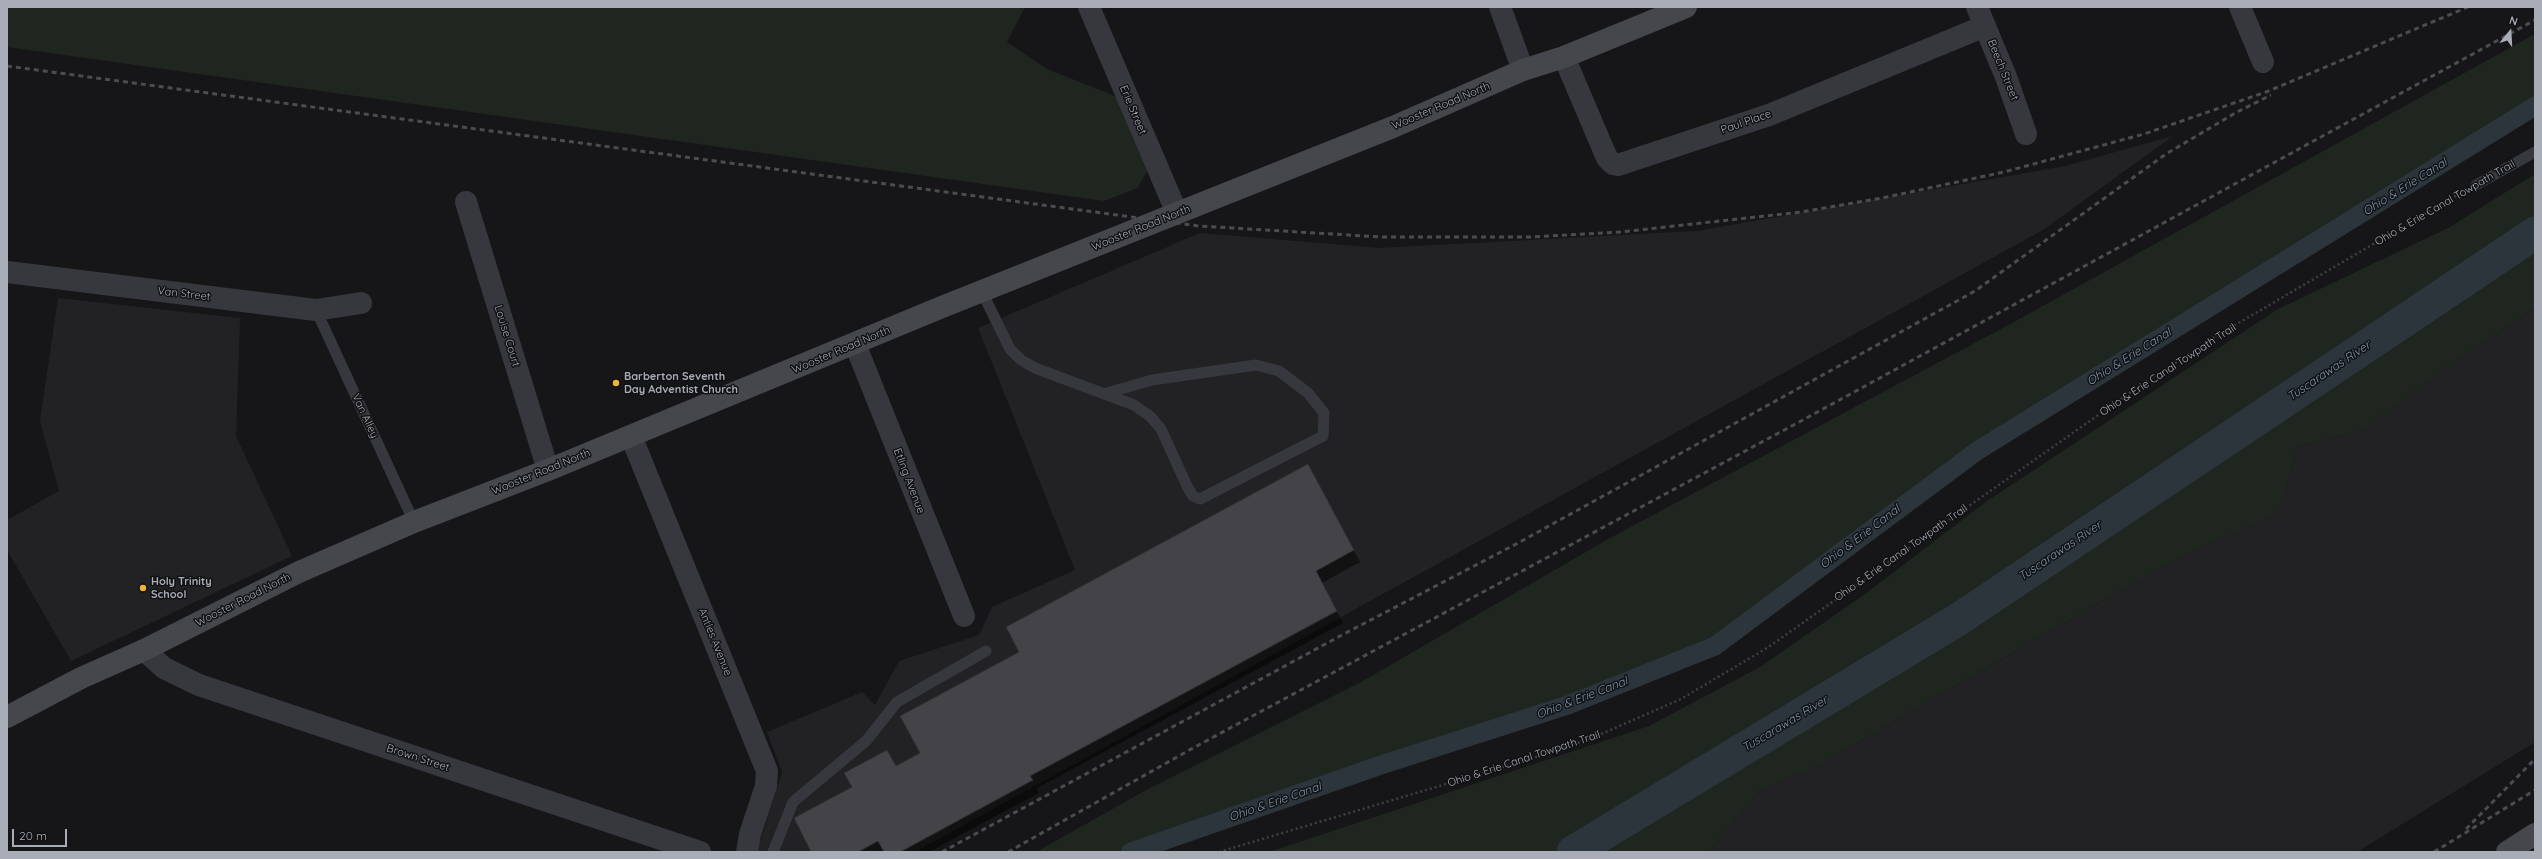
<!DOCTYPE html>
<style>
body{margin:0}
#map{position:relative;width:2542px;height:859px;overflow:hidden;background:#161618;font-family:Quicksand,sans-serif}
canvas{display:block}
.frame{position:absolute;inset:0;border:8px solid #a9adb8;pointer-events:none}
.north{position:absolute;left:2490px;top:12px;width:40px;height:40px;-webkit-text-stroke:3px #111113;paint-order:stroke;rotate:18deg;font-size:11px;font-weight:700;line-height:16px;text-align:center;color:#a9adb8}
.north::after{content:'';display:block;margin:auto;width:14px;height:18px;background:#a9adb8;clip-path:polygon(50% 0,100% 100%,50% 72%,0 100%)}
.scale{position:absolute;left:12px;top:829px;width:55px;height:18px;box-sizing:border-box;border:2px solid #a9adb8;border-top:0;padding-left:5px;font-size:12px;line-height:14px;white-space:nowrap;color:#a9adb8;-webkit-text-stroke:3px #111113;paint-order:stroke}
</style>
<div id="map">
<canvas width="2542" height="859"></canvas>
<div class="frame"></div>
<div class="north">N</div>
<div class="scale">20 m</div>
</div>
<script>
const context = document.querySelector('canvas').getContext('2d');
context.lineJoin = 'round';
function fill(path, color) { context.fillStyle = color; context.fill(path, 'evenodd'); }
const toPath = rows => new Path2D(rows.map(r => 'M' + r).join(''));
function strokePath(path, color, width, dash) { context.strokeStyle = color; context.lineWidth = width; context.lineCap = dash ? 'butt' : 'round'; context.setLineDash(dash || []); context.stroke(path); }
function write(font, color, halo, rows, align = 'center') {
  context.font = font + ' Quicksand,sans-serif'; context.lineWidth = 3; context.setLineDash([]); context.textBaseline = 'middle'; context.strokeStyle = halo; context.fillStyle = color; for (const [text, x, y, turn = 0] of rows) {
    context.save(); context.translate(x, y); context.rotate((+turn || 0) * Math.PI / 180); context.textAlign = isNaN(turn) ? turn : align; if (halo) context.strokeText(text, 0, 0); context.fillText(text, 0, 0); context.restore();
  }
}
fill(toPath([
 [2173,136,2043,230,915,852,757,852,782,772,767,732,862,692,875,705,899,661,979,635,992,607,1075,570,978,328,1200,233,1379,248,1697,231,2065,166],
 [58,298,240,318,236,436,292,556,71,661,7,550,7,520,59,491,40,421],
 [2535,308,2535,742,2357,852,1709,852,1759,791,1816,767,2118,592,2195,551,2278,514,2298,447,2364,430,2448,367]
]), '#222225');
fill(toPath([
 [7,7,1025,7,1007,42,1047,69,1130,102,1154,158,1138,188,1104,201,7,47],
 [2535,34,2535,106,1977,451,1715,646,1135,852,1036,852,1148,789,1361,682,1610,538,2012,323],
 [2535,174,2535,308,2448,367,2364,430,2298,447,2278,514,2195,551,2118,592,1816,767,1759,791,1709,852,1269,852,1649,726,1760,667,1865,594,1987,501,2278,309,2448,228]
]), '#1e261f');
fill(toPath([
 [1314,478,1360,562,1322,583,1343,623,1037,788,1039,793,929,852,812,852,896,768,922,753,1021,652]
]), '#0007');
strokePath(toPath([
 [1131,852,1381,765,1568,705,1715,646,1977,451,2535,106]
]), '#2d353c', 19);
strokePath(toPath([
 [1573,852,1959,619,2535,233]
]), '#2d353c', 33);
const building = toPath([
 [1308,464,1354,550,1316,571,1337,611,1030,776,1033,780,900,852,884,852,878,841,858,852,811,852,794,818,852,787,844,773,887,750,896,766,920,753,900,716,1019,652,1006,627,1308,464]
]);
fill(building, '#434348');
strokePath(building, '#303034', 1);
strokePath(toPath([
 [1219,852,1553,752,1599,735,1681,699,1767,648,2141,385,2218,335,2464,191]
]), '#3d3f44', 2.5, [2, 3]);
strokePath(toPath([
 [2476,185,2535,152],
 [982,292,1010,349,1021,360,1035,368,1134,405,1151,417,1161,429,1188,488,1193,496,1200,499,1323,436,1324,413,1308,393,1279,371,1256,365,1152,380,1107,393],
 [316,310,414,522],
 [773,852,793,802,866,741,897,702,986,651]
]), '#37383d', 11);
strokePath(toPath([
 [1089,7,1177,213],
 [1500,7,1523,70],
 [1977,7,2006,77,2026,134],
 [2240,7,2263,62],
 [1564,57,1607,158,1613,164,1618,165,1769,115,1985,26],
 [466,202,548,470],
 [7,272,316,310,361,303],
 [855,344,964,616],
 [631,436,767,771,766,786,750,834,747,852],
 [144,650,164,668,199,685,700,852]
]), '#37383d', 22);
strokePath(toPath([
 [7,717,81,678,144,650,299,572,414,522,548,470,942,307,1393,127,1523,70,1564,57,1686,7],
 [2507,852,2535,834]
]), '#45474d', 22);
strokePath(toPath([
 [7,66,1199,226,1382,237,1529,237,1621,232,1801,212,1882,198,2004,172,2144,134,2266,92,2468,7],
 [2466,829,2535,759],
 [942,852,1342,635,1518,543,1975,291,2166,154,2237,112,2271,95],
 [1008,852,1193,748,1801,421,2535,20],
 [2434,852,2535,790]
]), '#4a4c52', 3, [5, 4]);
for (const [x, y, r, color] of [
 [616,383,4,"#eeb439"],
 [143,588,4,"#eeb439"]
]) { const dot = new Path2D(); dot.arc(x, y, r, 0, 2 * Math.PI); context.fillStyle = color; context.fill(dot); strokePath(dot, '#111113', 1.5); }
write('11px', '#a9adb8', '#111113', [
 ["Beech Street",2003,70,68],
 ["Wooster Road North",1441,106,-23],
 ["Erie Street",1133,110,67],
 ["Paul Place",1746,122,-19],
 ["Ohio & Erie Canal Towpath Trail",2445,203,-30],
 ["Wooster Road North",1141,228,-22],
 ["Van Street",184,294,7],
 ["Louise Court",507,336,73],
 ["Wooster Road North",841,350,-23],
 ["Ohio & Erie Canal Towpath Trail",2168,370,-33],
 ["Van Alley",365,416,65],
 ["Wooster Road North",541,472,-22],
 ["Etling Avenue",909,481,69],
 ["Ohio & Erie Canal Towpath Trail",1901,553,-35],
 ["Wooster Road North",243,600,-27],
 ["Antles Avenue",715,642,68],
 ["Brown Street",418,758,18],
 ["Ohio & Erie Canal Towpath Trail",1524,759,-18]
]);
write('bold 11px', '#a9adb8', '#111113', [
 ["Barberton Seventh",624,377],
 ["Day Adventist Church",624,390],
 ["Holy Trinity",151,582],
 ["School",151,595]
], 'left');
write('italic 12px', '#819ab2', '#111113', [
 ["Ohio & Erie Canal",2405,187,-32],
 ["Ohio & Erie Canal",2129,357,-32],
 ["Tuscarawas River",2329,371,-34],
 ["Ohio & Erie Canal",1860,537,-37],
 ["Tuscarawas River",2060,551,-34],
 ["Ohio & Erie Canal",1582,698,-21],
 ["Tuscarawas River",1785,724,-31],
 ["Ohio & Erie Canal",1275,802,-19]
]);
</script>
